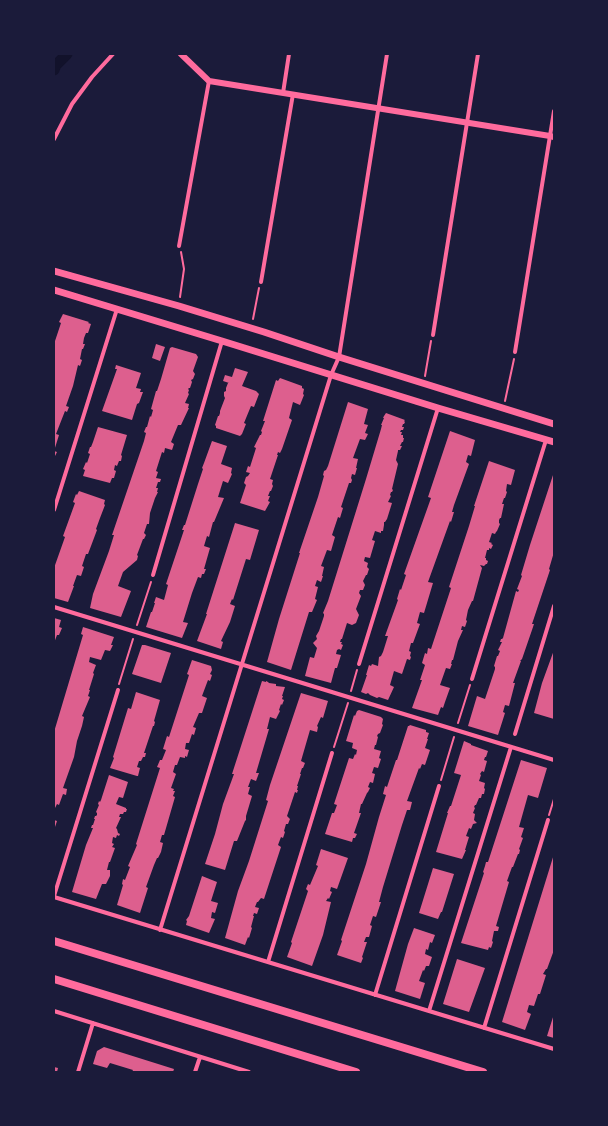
<!DOCTYPE html>
<style>
body{margin:0}
#map{position:relative;width:608px;height:1126px;overflow:hidden;background:#1b1b3a;font-family:Ubuntu,sans-serif}
canvas{display:block}
.frame{position:absolute;inset:0;border:55px solid #1b1b3a;pointer-events:none}
</style>
<div id="map">
<canvas width="608" height="1126"></canvas>
<div class="frame"></div>
</div>
<script>
const context = document.querySelector('canvas').getContext('2d');
context.lineJoin = 'round';
const toPath = rows => new Path2D(rows.map(r => 'M' + r).join(''));
function strokePath(path, color, width, dash) { context.strokeStyle = color; context.lineWidth = width; context.lineCap = dash ? 'butt' : 'round'; context.setLineDash(dash || []); context.stroke(path); }
function fill(path, color) { context.fillStyle = color; context.fill(path, 'evenodd'); }
strokePath(toPath([
 [54,70,56,65,67,54]
]), '#12122b', 11);
fill(toPath([
 [63,314,89,322,88,323,91,324,88,333,86,333,84,338,83,344,85,344,83,349,82,349,80,359,82,360,80,366,78,365,73,386,66,406,69,407,67,412,65,411,56,434,59,435,54,451,57,452,54,458,54,349,55,346,54,346,54,344,61,323,59,322],
 [156,344,165,347,160,361,152,358],
 [172,347,196,354,198,357,193,371,195,374,193,379,191,380,192,382,190,388,189,388,188,389,189,390,188,393,189,394,185,403,189,404,188,408,189,408,181,425,178,425,171,442,174,444,172,450,165,448,164,453,162,452,156,471,158,472,156,478,161,479,160,482,158,482,156,488,158,488,157,492,158,492,155,498,150,513,149,524,147,524,144,533,146,535,144,539,143,539,137,555,138,556,137,560,123,572,118,586,131,591,121,617,90,608,93,594,109,551,114,535,112,535,144,441,146,433,144,432,146,427,147,427,150,416,151,417,153,410,151,409,156,391,157,391,161,379,170,348],
 [116,365,141,373,136,388,141,389,140,392,143,392,139,403,137,404,132,420,102,411,117,369,115,369],
 [235,368,248,372,242,386,256,391,259,394,254,407,251,406,244,423,246,424,242,434,240,436,216,428,216,426,215,425,218,416,219,416,220,413,220,411,225,398,224,396,224,392,226,391,226,388,228,383,229,383,223,381,225,375,232,377],
 [280,378,302,386,302,388,304,389,303,394,304,395,300,405,293,402,289,418,292,420,282,449,280,453,278,452,277,455,278,455,270,479,273,480,272,484,273,486,271,491,270,491,268,496,270,496,268,501,270,502,265,511,240,503,246,485,244,483,246,477,248,476,250,473,246,472,248,466,250,467,256,448,254,447,260,435,261,435,262,432,261,431,265,421,263,421,276,380,278,381],
 [348,402,368,409,364,424,368,425,365,433,368,434,365,440,360,439,353,458,358,459,356,468,357,468,355,475,352,474,351,478,352,480,351,483,349,483,341,507,343,508,340,518,338,517,332,535,335,537,331,551,327,550,321,566,324,567,322,576,323,576,321,582,317,580,315,586,318,587,315,599,317,600,312,612,309,612,291,670,267,662,279,619,300,553,299,553,318,497,324,476,323,475,324,471,326,470,328,466],
 [386,413,405,420,404,421,405,422,404,424,403,424,402,427,404,427,403,430,401,430,400,432,402,432,401,435,403,435,403,438,404,438,403,442,402,442,400,446,402,446,400,450,398,450,398,451,396,460,398,464,392,489,393,490,392,492,391,492,390,495,391,496,388,502,392,503,387,519,385,522,384,522,384,525,383,531,381,531,381,533,375,531,372,540,375,541,370,558,365,557,364,561,368,563,367,567,369,569,367,575,366,575,363,581,365,585,363,590,360,590,359,593,361,596,356,609,359,615,356,623,352,625,347,623,342,639,341,639,340,642,342,642,341,644,343,645,341,650,339,649,337,650,336,654,341,655,337,668,335,668,331,683,305,676,310,657,314,658,317,648,313,643,317,639,316,636,319,631,324,616,324,614,323,613,328,601,366,479,381,429,382,425,381,425,384,418,383,418,384,416],
 [98,427,127,435,121,455,122,456,121,461,119,461,117,466,115,465,114,470,116,471,114,478,112,478,110,483,83,476,85,470,83,469,86,462,87,463,90,454,88,453,90,447,91,447,93,442],
 [450,431,475,440,471,456,468,455,466,462,469,464,454,505,452,512,454,512,451,522,450,521,428,582,433,583,424,613,420,612,417,623,420,624,413,643,411,643,409,651,411,652,410,656,411,657,410,660,407,659,402,674,394,671,390,685,394,687,388,700,379,697,377,698,370,695,368,693,366,694,361,692,367,675,366,675,369,665,371,666,372,664,378,666,379,657,381,656,383,652,388,636,385,636,398,600,397,599,400,589,401,590,406,575,404,574,431,498,428,497],
 [212,441,227,446,221,464,232,468,231,473,232,474,228,483,223,481,218,497,224,498,214,522,213,522,209,537,207,536,204,546,210,548,204,569,206,569,204,574,202,574,201,578,198,577,192,593,183,622,188,623,182,638,146,627,151,612,152,612,155,603,154,603,156,597,164,600,168,585,166,584,184,530,182,530,184,525,185,525,198,484,203,469,202,468,204,463],
 [489,461,515,470,511,485,507,484,506,491,507,492,505,498,504,498,502,504,504,504,501,518,500,518,499,520,499,523,500,524,497,531,496,532,495,534,492,533,489,542,492,543,491,544,493,545,491,549,489,548,489,550,487,550,485,558,486,558,486,560,488,561,487,564,486,564,484,566,480,565,482,568,473,601,472,601,468,610,466,620,467,621,465,627,462,626,461,630,463,630,458,641,453,660,452,660,451,664,452,664,450,669,446,668,440,685,450,688,445,702,443,708,441,707,438,715,412,708,422,680,420,680,425,665,422,663,425,653,427,654,428,648,431,649,451,588,449,587,469,526,475,506,474,506],
 [554,472,554,552,549,569,550,570,532,624,534,624,532,630,522,659,520,661,521,661,513,683,515,683,509,706,505,705,503,712,505,713,498,735,468,726,477,696,485,699,495,669,495,667,494,666,497,656,498,656,500,651,498,650,502,642,500,642,501,639,502,639,503,638,516,591,518,592,519,590,517,589,522,576,521,575,530,545],
 [79,491,105,500,104,504,105,505,100,518,96,529,97,530,88,554,86,554,82,566,84,567,81,576,77,575,73,586,74,586,68,602,54,598,54,568,65,537,63,536,75,503,73,502,76,494,77,495],
 [235,523,259,530,250,560,246,559,233,600,232,599,230,604,235,606,230,622,221,641,223,642,221,649,197,641,207,614,206,614],
 [54,618,61,620,59,627,62,628,59,635,57,635,54,643],
 [83,627,114,637,111,645,113,645,110,651,105,650,101,660,90,657,89,662,96,665,93,673,94,674,89,690,90,690,88,696,90,697,82,716,84,717,82,726,77,741,74,757,63,788,67,789,66,795,63,794,59,805,57,804,54,810,54,732,83,635,81,634],
 [142,645,145,645,171,653,161,683,132,674],
 [554,650,554,707,553,711,554,711,554,719,534,713,542,683],
 [192,660,211,666,212,670,210,674,212,675,210,681,208,680,202,696,207,698,202,713,199,713,193,727,196,728,194,735,192,734,189,743,186,743,185,749,189,750,187,757,185,756,185,758,180,757,177,765,175,765,173,772,176,774,171,788,174,789,173,791,175,791,173,796,175,797,164,835,162,835,160,842,163,843,161,852,158,858,157,858,154,865,146,887,148,888,140,913,117,905,123,885,122,884,123,879,125,880,130,867,128,866,137,845,136,844,160,768,157,767,160,760,162,760,166,750,163,749,167,736,169,737,189,675,187,674],
 [262,681,266,682,266,681,268,682,269,683,276,684,276,686,285,687,282,696,283,696,282,699,284,700,282,705,281,704,279,710,280,711,276,719,270,717,267,729,269,729,256,773,259,773,256,781,251,779,248,787,250,787,248,794,252,796,246,816,246,820,245,821,237,841,234,841,225,870,205,864,215,834,223,804,234,774,232,774],
 [136,692,160,700,154,721,155,722,154,726,153,726,144,753,146,753,145,757,143,757,141,761,139,761,137,767,140,768,138,776,137,776,110,768,114,758,113,757,128,708,131,709],
 [301,693,328,701,323,718,321,717,317,726,318,727,317,732,310,730,301,761,305,763,303,768,302,768,300,774,301,774,297,786,298,786,297,790,298,790,297,793,295,792,287,816,290,819,288,824,286,824,284,831,285,832,283,838,281,837,278,845,281,847,264,899,261,898,258,902,257,902,255,907,259,908,257,914,254,913,253,916,254,916,251,927,252,928,249,938,248,937,245,945,225,938,238,891,249,861,268,801,266,800,270,785],
 [359,710,381,717,383,719,382,724,383,725,380,733,378,734,377,736,378,737,376,745,375,745,374,749,381,751,379,758,381,759,378,768,374,767,372,773,375,774,373,783,370,782,368,787,370,788,368,792,367,793,362,804,361,804,359,813,361,813,354,833,357,834,355,838,353,838,352,842,325,834,332,813,334,813,337,805,334,804,349,758,353,759,355,754,356,755,357,750,352,748,353,743,346,741,354,715,355,716,357,711],
 [410,725,426,730,426,732,429,733,427,739,428,739,425,748,430,750,425,765,422,764,420,769,419,768,407,801,412,802,410,810,407,810,402,825,383,887,379,902,381,902,376,917,373,916,370,925,372,926,369,937,366,937,364,942,367,942,362,957,363,958,361,963,337,955,342,941,341,940,366,864,379,817,386,795,383,794,385,786,387,787,396,760,397,760,408,726,409,726],
 [464,741,471,744,471,745,488,751,486,757,485,757,484,760,487,761,484,772,482,771,480,774,481,775,479,781,485,783,484,788,485,789,484,794,482,794,481,798,479,798,476,805,475,805,474,807,475,808,473,813,475,814,474,820,477,823,473,824,471,829,469,828,466,836,469,837,465,850,466,850,462,859,436,852,448,813,447,813,450,806,451,806,461,775,454,773],
 [521,760,547,768,538,798,528,795,519,827,524,828,521,837,523,838,519,849,520,850,519,854,518,854,513,867,512,867,507,881,509,882,496,926,499,927,498,931,494,931,492,941,493,942,491,948,489,947,488,950,461,943,484,873,483,872,485,866,486,862,488,862],
 [109,775,128,782,123,798,119,797,116,804,126,808,126,809,127,809,126,812,124,812,123,814,120,814,119,817,121,817,116,828,117,829,118,833,120,834,119,836,117,835,116,838,113,837,112,843,114,844,112,847,115,848,110,862,109,862,107,870,110,870,110,876,106,884,102,884,96,899,72,892,86,845,93,828,91,828,92,825,93,825,95,819,94,819,95,816,96,816,97,815,97,813,96,812,99,805,98,804,99,801,100,802,101,800],
 [54,820,57,821,54,830],
 [321,849,348,858,337,889,331,887,330,891,332,892,329,899,328,898,326,901,331,902,323,935,312,966,287,957,292,943,291,942,308,891,306,889,308,884,310,885,318,866,316,865],
 [554,854,554,942,553,945,554,945,554,950,547,969,546,969,543,974,546,975,540,994,538,994,534,1006,529,1005,527,1012,531,1014,525,1030,502,1022],
 [433,868,454,874,442,912,441,912,438,919,419,913],
 [202,876,217,882,211,901,218,903,215,913,212,912,211,918,215,919,209,933,186,925,187,921,186,920,189,916],
 [414,928,435,935,432,943,430,942,428,950,426,949,425,954,432,957,429,966,426,966,424,971,423,970,419,981,425,983,420,999,395,991,408,944],
 [457,959,485,968,469,1012,443,1004],
 [554,1014,554,1038,547,1036],
 [104,1047,174,1069,173,1072,132,1072,133,1070,110,1063,107,1068,93,1064,97,1051],
 [54,1067,58,1068,57,1072,54,1072]
]), '#dd5f8e');
strokePath(toPath([
 [180,297,184,269,181,252],
 [253,319,259,288],
 [425,376,431,341],
 [505,401,514,359],
 [137,625,151,582],
 [119,684,133,639],
 [351,691,357,670],
 [458,723,470,685],
 [334,747,348,703],
 [441,780,454,737],
 [549,815,554,799]
]), '#ff6b9d', 2);
strokePath(toPath([
 [283,93,289,54],
 [54,139,72,104,92,77,113,54],
 [179,246,209,81],
 [261,282,293,94],
 [433,335,478,54],
 [515,352,554,111],
 [54,510,117,309],
 [153,575,222,341],
 [54,607,554,760],
 [359,664,438,408],
 [472,679,546,440],
 [515,734,554,606],
 [54,896,118,690],
 [54,897,554,1049],
 [160,930,331,375,339,357,387,54],
 [268,962,332,753],
 [375,995,439,786],
 [54,1011,249,1072],
 [429,1011,511,747],
 [484,1028,548,820],
 [78,1072,93,1023],
 [195,1072,200,1057]
]), '#ff6b9d', 4);
strokePath(toPath([
 [181,54,209,81,550,136,554,137]
]), '#ff6b9d', 6);
strokePath(toPath([
 [54,271,179,306,264,332,339,357,554,424],
 [54,290,222,341,438,408,554,442]
]), '#ff6b9d', 7);
strokePath(toPath([
 [54,941,483,1072],
 [54,979,356,1072]
]), '#ff6b9d', 8);
</script>
